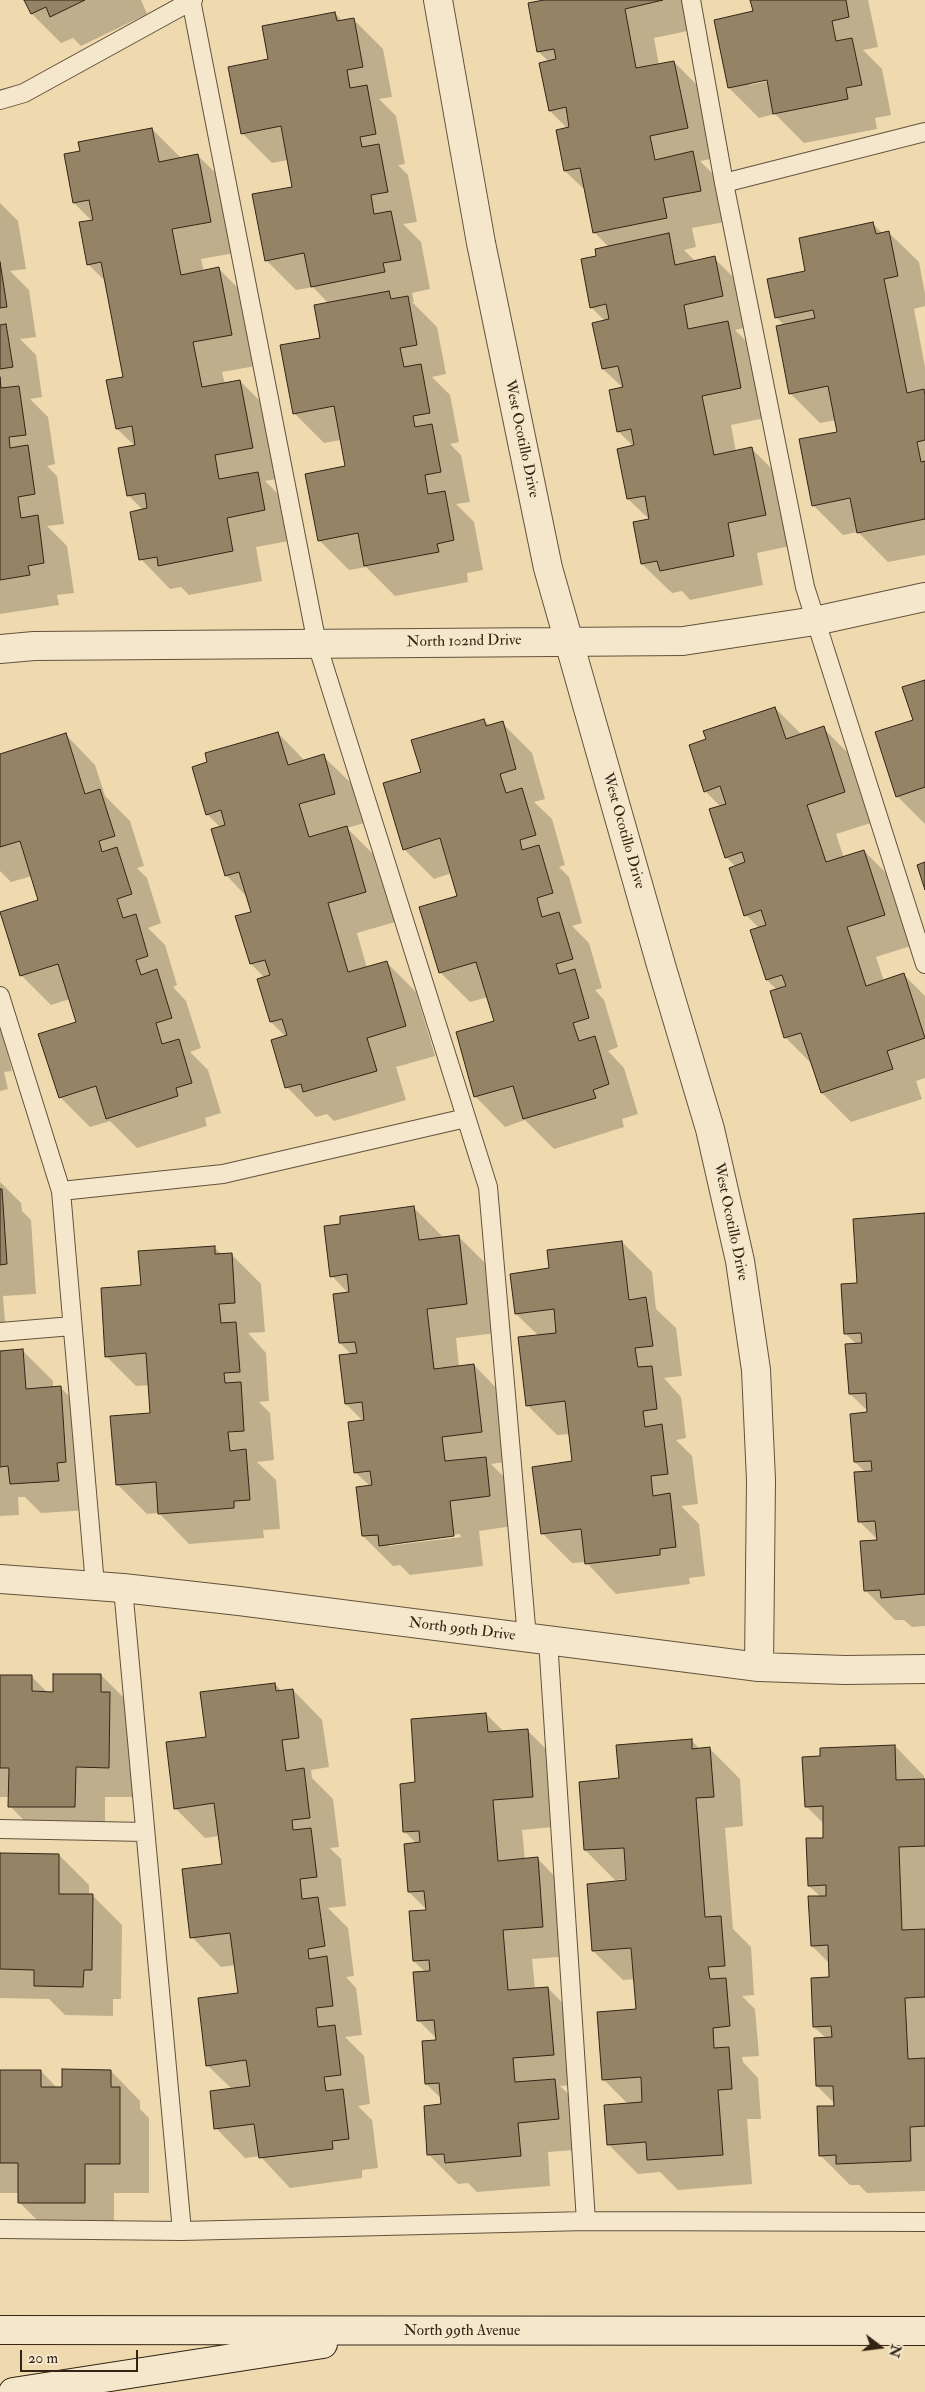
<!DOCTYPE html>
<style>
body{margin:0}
#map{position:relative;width:925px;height:2392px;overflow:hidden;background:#efdaaf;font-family:"IM FELL Double Pica",serif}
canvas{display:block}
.north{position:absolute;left:855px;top:2322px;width:50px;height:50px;-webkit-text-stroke:4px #f5e7cb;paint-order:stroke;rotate:105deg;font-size:14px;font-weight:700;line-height:20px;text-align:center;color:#332415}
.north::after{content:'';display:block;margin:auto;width:18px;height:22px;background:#332415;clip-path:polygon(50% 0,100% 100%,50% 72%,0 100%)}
.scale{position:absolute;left:20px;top:2350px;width:118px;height:22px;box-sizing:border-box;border:2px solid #332415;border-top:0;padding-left:6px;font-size:15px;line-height:18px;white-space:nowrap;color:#332415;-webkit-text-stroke:4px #f5e7cb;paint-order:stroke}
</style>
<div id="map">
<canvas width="925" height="2392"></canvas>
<div class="north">N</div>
<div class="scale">20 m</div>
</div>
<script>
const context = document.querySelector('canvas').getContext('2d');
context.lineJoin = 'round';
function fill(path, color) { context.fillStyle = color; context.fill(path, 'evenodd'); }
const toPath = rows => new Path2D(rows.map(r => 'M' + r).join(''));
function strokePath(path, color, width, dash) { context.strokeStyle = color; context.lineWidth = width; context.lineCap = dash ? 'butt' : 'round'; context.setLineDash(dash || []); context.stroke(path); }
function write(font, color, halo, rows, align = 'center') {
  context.font = font + ' "IM FELL Double Pica",serif'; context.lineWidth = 4; context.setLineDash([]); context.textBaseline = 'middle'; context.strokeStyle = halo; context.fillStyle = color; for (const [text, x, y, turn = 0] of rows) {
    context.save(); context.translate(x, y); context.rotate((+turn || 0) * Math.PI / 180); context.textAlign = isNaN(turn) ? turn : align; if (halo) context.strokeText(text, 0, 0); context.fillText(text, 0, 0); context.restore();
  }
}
fill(toPath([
 [25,0,141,0,147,14,81,46,73,38,61,43,32,14],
 [542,0,686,0,692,30,654,38,659,65,674,62,704,92,717,158,700,161,722,183,730,221,692,228,696,247,684,250,696,262,714,258,744,288,752,326,735,330,757,352,770,417,731,425,736,452,752,449,782,479,795,545,757,553,763,585,690,600,682,591,672,593,642,564,650,520,628,499,618,450,634,447,619,432,610,391,623,388,603,369,605,321,591,307,598,257,609,247,594,232,586,191,565,171,558,131,568,129,550,111,549,62,539,52],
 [752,0,868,0,878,47,863,50,882,69,891,115,875,118,877,129,804,143,775,114,759,118,729,88,715,21,754,12],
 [773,78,773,80,750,85,750,82],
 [335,13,342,21,353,19,383,49,392,97,379,99,396,116,405,164,398,165,408,175,417,222,403,224,421,242,430,289,412,293,414,302,412,302,437,327,446,374,432,377,450,395,459,442,450,444,461,455,470,502,456,504,474,522,483,570,467,573,468,582,395,596,366,567,349,570,319,540,346,467,341,440,324,443,294,413,322,339,329,304,313,287,296,290,266,260,293,188,288,160,272,163,242,133,269,60],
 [152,129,182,159,198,156,228,185,240,252,201,259,204,272,219,269,249,299,261,365,222,372,225,384,240,381,270,411,282,478,265,481,287,503,294,540,256,547,262,581,189,595,181,587,170,589,141,559,143,510,129,496,135,446,117,429,124,378,106,282,88,264,92,221,74,203,81,152],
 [0,203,18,221,26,269,10,271,29,290,36,337,20,339,36,355,42,397,30,399,48,417,55,464,47,466,57,476,64,524,47,526,67,546,74,593,57,595,59,605,0,614],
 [873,224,883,234,889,233,919,262,925,294,925,306,914,309,925,367,925,555,888,562,858,532,843,535,813,505,838,433,836,420,820,423,791,394,785,326,776,317,807,272],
 [925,681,925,824,897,796],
 [775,708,802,735,823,728,853,758,874,822,836,834,844,858,864,851,894,881,914,945,876,957,884,981,903,974,925,996,925,1078,916,1081,922,1099,851,1122,822,1093,813,1065,785,1037,777,990,767,980,759,928,746,915,736,867,726,857,721,807,705,791,707,740],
 [484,720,490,726,502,723,532,753,545,799,534,802,552,819,565,865,559,867,569,877,582,923,572,926,589,943,602,988,595,990,604,1000,618,1047,608,1051,624,1068,638,1114,622,1119,624,1127,554,1149,525,1120,505,1127,476,1097,457,1033,495,1021,488,997,470,1002,440,972,458,897,452,873,434,879,404,849,422,773],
 [278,733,305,761,323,756,353,785,364,823,347,828,376,857,395,922,357,933,367,968,386,962,416,992,435,1056,396,1067,406,1100,334,1121,327,1114,316,1117,287,1087,286,1037,271,1022,265,978,251,964,252,913,248,898,226,875,220,827,207,814],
 [66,735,95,765,105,796,130,821,144,866,137,868,147,878,161,923,148,928,165,945,177,985,173,987,186,1001,201,1048,190,1052,208,1070,221,1113,205,1118,207,1126,137,1148,110,1121,90,1127,60,1097,78,1023,70,999,51,1005,21,975,39,901,32,876,11,882,0,871,0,756],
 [0,1022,12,1071,4,1072,8,1089,0,1091],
 [0,1182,21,1203,22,1211,31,1220,36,1294,3,1296,6,1336,0,1337],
 [414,1208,444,1238,458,1236,488,1266,496,1333,456,1338,459,1367,474,1365,503,1395,511,1461,491,1464,515,1488,519,1525,479,1531,483,1566,410,1575,400,1565,393,1566,363,1536,370,1486,355,1472,363,1421,346,1404,352,1355,340,1343,349,1294,332,1276],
 [460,1534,461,1537,389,1546,389,1543],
 [925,1214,925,1626,912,1627,904,1620,895,1620,865,1590,879,1541,859,1521,866,1473,855,1462,870,1413,850,1394,856,1344,845,1333,859,1284],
 [622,1242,652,1272,656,1309,676,1328,682,1376,664,1378,681,1397,686,1438,676,1440,692,1456,698,1504,681,1506,699,1524,705,1576,689,1578,690,1584,616,1594,586,1562,572,1563,543,1534,574,1463,570,1434,557,1435,528,1406,539,1336,516,1314,550,1270],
 [214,1247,222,1255,231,1254,261,1284,265,1332,248,1333,266,1353,269,1401,259,1402,270,1413,274,1460,257,1462,276,1480,280,1529,263,1530,264,1538,189,1544,159,1513,147,1514,117,1484,152,1414,150,1385,136,1386,106,1356,142,1286],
 [23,1351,53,1381,53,1388,60,1387,90,1417,95,1492,88,1510,41,1513,25,1497,18,1497,19,1515,0,1516,0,1352],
 [101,1675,131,1705,139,1797,105,1797,105,1836,39,1836,10,1806,10,1797,0,1797,0,1676,31,1676,48,1693,54,1693],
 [275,1684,282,1692,293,1690,322,1720,329,1767,311,1770,312,1778,333,1799,339,1847,330,1848,341,1859,346,1906,328,1908,348,1928,354,1976,346,1977,356,1988,362,2035,345,2037,364,2056,370,2104,358,2106,372,2120,378,2168,362,2170,362,2178,290,2188,260,2156,245,2158,216,2128,232,2089,207,2065,239,1994,236,1965,221,1967,192,1937,223,1865,219,1836,205,1838,175,1808,207,1738],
 [486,1714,504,1732,527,1730,557,1760,563,1826,522,1830,525,1860,538,1859,567,1889,572,1956,532,1959,535,1989,548,1988,577,2018,583,2084,560,2086,585,2110,588,2149,548,2152,550,2186,477,2192,468,2183,458,2184,428,2154,442,2105,442,2099,426,2084,437,2039,418,2020,426,1973,414,1961,428,1911,409,1892,417,1844,405,1832,417,1783],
 [691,1740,700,1749,710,1749,740,1779,743,1826,725,1828,733,1929,751,1947,754,1995,742,1996,755,2009,759,2056,742,2057,743,2062,758,2078,761,2119,747,2119,752,2184,678,2190,660,2172,638,2174,608,2144,628,2104,603,2079,637,2010,635,1979,623,1980,593,1951,627,1879,615,1880,585,1850,620,1779],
 [895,1746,924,1776,925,1780,925,2191,867,2193,859,2185,850,2185,820,2155,835,2107,835,2104,817,2086,826,2038,814,2027,830,1978,830,1964,812,1946,821,1897,809,1886,825,1839,824,1824,806,1806],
 [0,1854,59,1855,89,1885,89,1896,93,1896,122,1925,121,1999,113,1999,113,2016,65,2015,49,1999,0,1998],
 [0,2071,41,2071,58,2089,111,2071,140,2101,140,2109,149,2118,149,2193,114,2193,114,2232,49,2232,19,2202,19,2193,0,2193]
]), '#0003');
const building = toPath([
 [24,0,85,0,50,17,46,7,31,14,24,0],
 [544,0,663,0,625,9,636,68,674,61,688,128,650,136,655,160,693,151,701,191,663,198,667,218,593,233,580,168,564,171,556,130,569,127,566,107,549,111,539,63,556,59,554,49,537,52,528,3,544,0],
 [750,0,846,0,849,17,832,21,836,41,852,38,862,85,846,88,848,99,773,114,767,80,728,88,714,20,753,11,750,0],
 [335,12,337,21,354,18,363,67,347,70,350,88,367,85,376,134,360,137,362,147,379,144,388,192,371,195,374,214,391,211,401,260,383,263,385,272,311,287,304,253,265,261,252,194,292,187,281,126,241,134,228,67,268,59,262,26,335,12],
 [152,128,159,162,198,154,211,222,172,229,181,275,219,267,232,335,193,342,202,387,240,380,253,448,215,455,219,479,258,472,265,510,227,518,233,551,158,566,157,557,139,560,130,512,147,508,145,493,127,496,118,448,135,445,132,426,116,429,106,380,123,377,101,262,87,265,79,222,93,220,89,200,73,203,64,154,80,151,78,142,152,128],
 [873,222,876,234,889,231,898,276,884,279,907,393,924,389,925,395,925,440,917,442,921,462,925,461,925,519,857,533,850,498,812,506,799,439,837,432,828,386,789,394,776,326,815,318,813,310,775,318,767,279,805,271,799,238,873,222],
 [669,233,675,265,715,256,723,296,684,305,688,329,728,321,741,388,702,396,714,455,752,447,766,515,728,523,734,556,660,571,657,561,641,564,633,522,649,519,645,496,627,499,617,449,634,445,631,429,617,432,609,390,623,387,618,366,602,369,592,323,609,319,606,304,590,308,581,259,596,256,595,249,669,233],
 [0,262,7,307,0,308,0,262],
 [389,291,391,299,408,296,417,345,400,348,404,367,421,364,430,413,413,416,415,427,432,424,441,472,425,475,428,494,445,491,454,540,437,544,439,552,364,566,358,533,318,541,305,474,345,466,334,406,293,414,280,345,320,338,314,305,389,291],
 [6,324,13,367,0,369,0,325,6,324],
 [0,377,1,388,19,386,26,435,9,437,10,448,28,445,35,494,18,497,21,518,38,515,44,563,28,566,30,575,0,580,0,377],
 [925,680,925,787,896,797,875,732,913,720,902,687,925,680],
 [775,707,786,739,824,726,845,792,807,805,826,862,864,850,885,915,847,927,866,986,904,973,925,1038,887,1051,893,1069,821,1093,801,1033,784,1038,770,991,786,986,782,975,766,980,750,930,766,925,761,910,744,916,729,868,745,862,742,852,725,858,709,809,726,804,720,786,704,792,689,745,706,739,703,731,775,707],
 [484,719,486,726,503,721,516,769,500,774,506,793,522,788,536,835,520,840,522,850,539,845,553,893,537,898,542,917,559,912,573,959,556,964,559,974,575,969,589,1018,573,1023,579,1041,595,1036,609,1084,593,1090,596,1098,523,1119,513,1086,474,1097,456,1032,494,1021,476,962,439,973,419,907,457,896,440,838,403,850,383,783,421,772,411,740,484,719],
 [278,732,288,765,324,754,335,794,299,804,309,837,347,826,366,892,328,903,348,972,387,961,406,1026,367,1038,377,1071,303,1092,301,1084,285,1088,271,1040,287,1035,282,1019,270,1022,257,979,270,975,265,960,250,964,235,916,251,912,239,872,225,876,211,829,225,825,221,810,206,815,192,767,207,762,205,753,278,732],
 [66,733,85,794,100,789,115,836,99,841,102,852,117,847,132,894,117,899,123,918,136,914,148,956,136,960,141,975,157,969,172,1018,156,1023,162,1044,179,1039,192,1083,176,1088,178,1096,106,1119,96,1086,59,1098,38,1034,76,1022,58,964,20,976,0,912,38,900,20,841,0,847,0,754,66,733],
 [925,862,925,890,917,865,925,862],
 [0,1189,2,1189,7,1264,0,1265,0,1189],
 [414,1206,419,1240,459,1235,467,1304,427,1309,434,1369,474,1364,482,1432,442,1437,445,1461,486,1457,490,1496,450,1501,454,1536,379,1546,378,1535,362,1536,356,1487,372,1485,370,1471,354,1473,348,1422,364,1420,362,1402,345,1404,339,1355,357,1353,355,1342,339,1343,333,1294,349,1292,347,1274,330,1277,324,1226,340,1224,340,1216,414,1206],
 [925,1213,925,1594,881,1598,880,1590,864,1591,860,1541,877,1540,875,1521,858,1522,854,1472,872,1471,871,1461,854,1462,850,1414,867,1412,866,1393,849,1394,845,1344,862,1343,861,1333,844,1334,841,1284,857,1283,853,1219,925,1213],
 [622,1241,629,1300,646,1297,653,1346,635,1348,638,1367,652,1366,657,1409,643,1411,645,1427,662,1424,668,1474,651,1476,653,1496,670,1493,676,1547,660,1549,660,1555,585,1564,581,1529,541,1534,532,1467,572,1461,565,1401,526,1406,518,1337,556,1333,554,1309,515,1314,510,1274,549,1268,547,1250,622,1241],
 [215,1246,215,1254,232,1253,235,1303,219,1304,221,1323,236,1322,240,1372,224,1373,225,1383,241,1382,244,1431,228,1432,230,1451,246,1449,250,1500,234,1501,234,1508,158,1514,156,1482,116,1485,110,1416,150,1413,146,1353,105,1357,101,1288,141,1285,138,1251,215,1246],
 [23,1349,26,1389,61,1386,66,1462,57,1463,59,1481,10,1484,8,1466,0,1467,0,1351,23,1349],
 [53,1674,101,1674,101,1692,110,1692,109,1768,76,1767,75,1807,8,1807,9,1768,0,1768,0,1675,32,1675,32,1691,53,1692,53,1674],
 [275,1683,276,1691,293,1689,299,1738,282,1740,286,1771,304,1768,310,1818,292,1820,293,1830,311,1828,317,1877,300,1879,302,1899,318,1897,325,1946,308,1949,309,1959,327,1956,333,2006,316,2008,318,2027,335,2025,341,2075,324,2077,326,2091,343,2089,349,2139,332,2141,333,2149,259,2158,254,2124,214,2129,210,2091,250,2086,246,2060,206,2066,198,1998,238,1993,230,1933,190,1938,182,1869,222,1864,214,1803,174,1809,166,1742,206,1737,200,1692,275,1683],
 [486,1713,488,1732,528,1729,533,1797,493,1800,498,1861,538,1857,543,1927,503,1930,508,1990,548,1987,554,2055,513,2058,515,2082,555,2079,559,2119,518,2123,521,2156,445,2163,444,2154,427,2155,424,2106,441,2104,439,2083,425,2084,422,2041,436,2040,434,2020,417,2021,413,1972,430,1971,429,1960,413,1961,409,1911,426,1910,424,1891,408,1892,404,1844,420,1842,419,1831,403,1832,400,1784,415,1782,411,1719,486,1713],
 [692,1739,692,1749,710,1747,714,1797,696,1798,705,1917,721,1916,725,1966,708,1967,710,1979,726,1978,730,2026,713,2028,714,2048,729,2047,732,2089,718,2090,723,2155,647,2160,646,2142,607,2145,604,2105,642,2102,641,2077,602,2080,597,2012,636,2009,631,1948,592,1951,587,1884,626,1880,624,1848,584,1850,579,1782,619,1778,616,1745,692,1739],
 [895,1745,896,1780,925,1779,925,1846,899,1847,902,1930,925,1929,925,1997,905,1998,908,2059,925,2058,925,2126,910,2127,911,2161,836,2164,836,2155,819,2156,817,2106,834,2106,833,2086,816,2086,814,2038,832,2037,831,2026,813,2027,811,1978,829,1977,828,1945,811,1946,808,1896,826,1896,826,1885,808,1886,806,1838,823,1838,823,1806,805,1807,802,1757,820,1756,820,1748,895,1745],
 [0,1853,59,1854,59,1894,93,1894,92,1970,84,1970,83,1987,34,1986,34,1970,0,1969,0,1853],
 [62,2069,111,2070,111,2087,120,2087,120,2164,85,2164,85,2203,18,2203,18,2163,0,2163,0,2070,41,2070,41,2087,62,2087,62,2069]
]);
fill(building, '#958365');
strokePath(building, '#332415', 1);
const lane = toPath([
 [191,0,317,644,488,1187,527,1638],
 [691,0,724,183,805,587,925,964],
 [0,100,24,93,193,0],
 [724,183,925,132],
 [0,996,61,1191,95,1585],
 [61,1191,223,1174,466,1118],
 [0,1332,72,1326],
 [123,1588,182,2231],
 [548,1640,586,2221],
 [0,1829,145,1832],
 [0,2229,182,2231,586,2221,925,2222]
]);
const street = toPath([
 [438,0,481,243,548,568,661,965,710,1129,740,1261,756,1370,761,1480,759,1667],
 [0,649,34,646,683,641,815,621,925,597],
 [0,1579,123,1588,239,1601,759,1667,845,1670,925,1669]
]);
const secondary = toPath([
 [0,2330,925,2331],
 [13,2392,323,2344]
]);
strokePath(lane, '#62523c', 20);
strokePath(street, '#62523c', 30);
strokePath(secondary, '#332415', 30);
strokePath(lane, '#f5e7cb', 18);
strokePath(street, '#f5e7cb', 28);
strokePath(secondary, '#f5e7cb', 28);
write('15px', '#332415', '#f5e7cb', [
 ["West Ocotillo Drive",521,439,78],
 ["North 102nd Drive",464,642,-1],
 ["West Ocotillo Drive",623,831,74],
 ["West Ocotillo Drive",730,1222,78],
 ["North 99th Drive",462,1630,7],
 ["North 99th Avenue",462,2332]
]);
</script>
